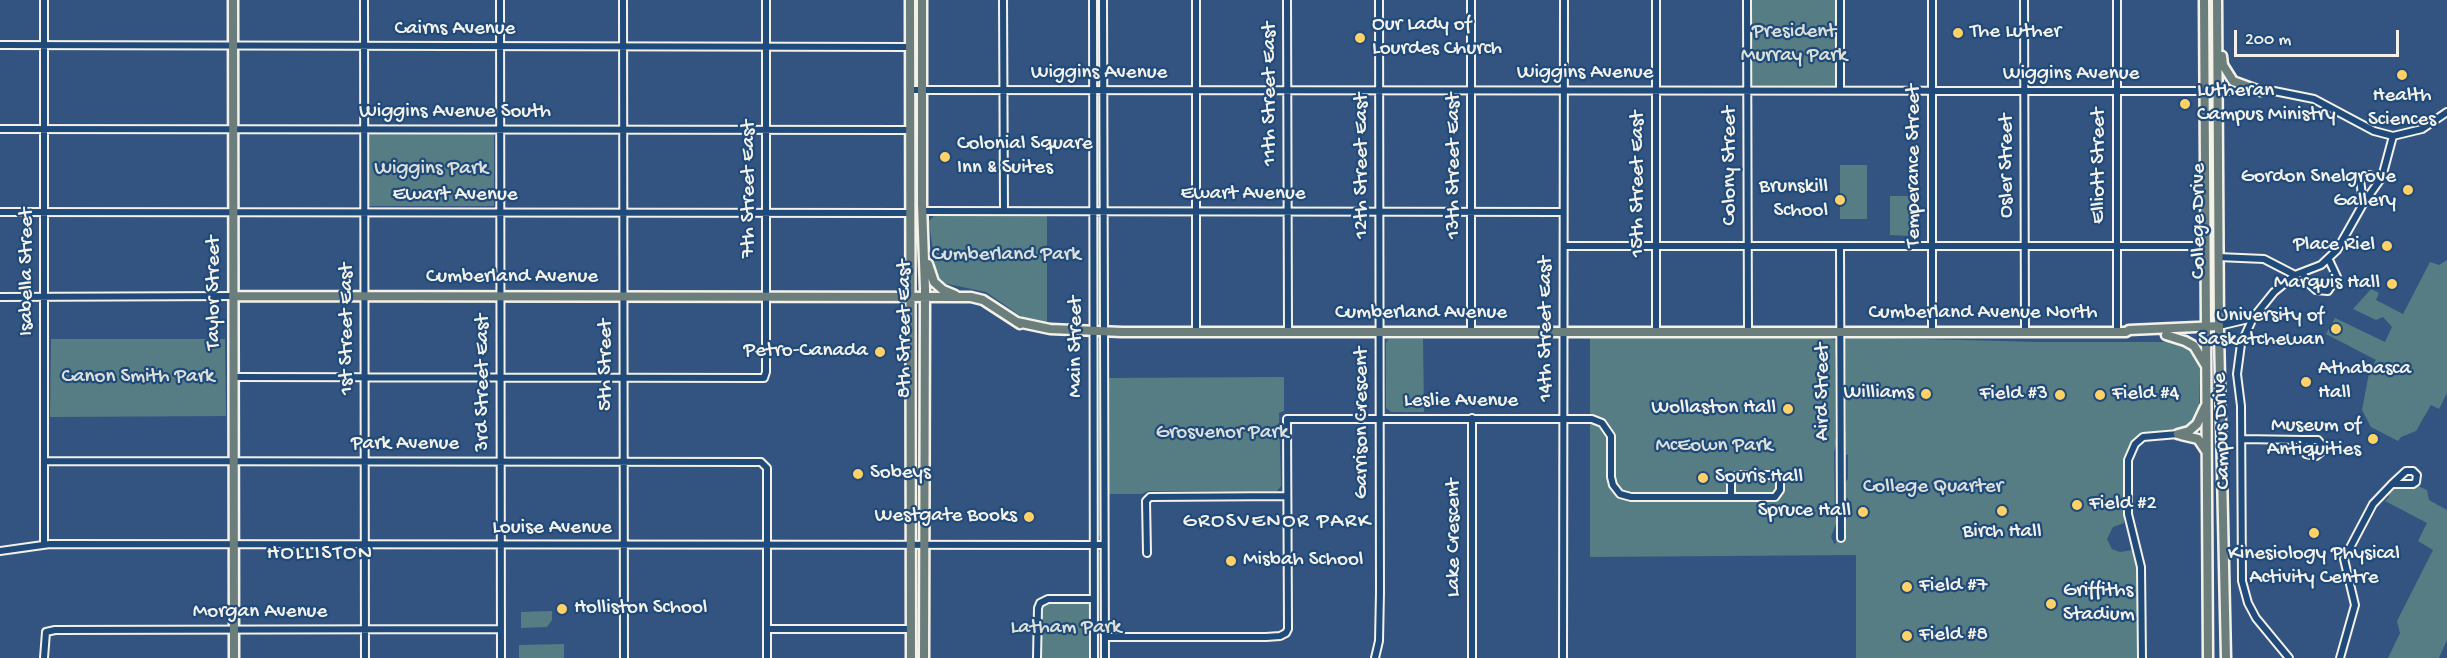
<!DOCTYPE html>
<style>
body{margin:0}
#map{position:relative;width:2447px;height:658px;overflow:hidden;background:#335481;font-family:"Gochi Hand",sans-serif}
canvas{display:block}
.scale{position:absolute;left:2234px;top:30px;width:165px;height:27px;box-sizing:border-box;border:3px solid #f4f1e8;border-top:0;padding-left:8px;font-size:18px;line-height:21px;white-space:nowrap;color:#f4f1e8;-webkit-text-stroke:4px #1f4a7a;paint-order:stroke}
</style>
<div id="map">
<canvas width="2447" height="658"></canvas>
<div class="scale">200 m</div>
</div>
<script>
const context = document.querySelector('canvas').getContext('2d');
context.lineJoin = 'round';
function fill(path, color) { context.fillStyle = color; context.fill(path, 'evenodd'); }
const toPath = rows => new Path2D(rows.map(r => 'M' + r).join(''));
function strokePath(path, color, width, dash) { context.strokeStyle = color; context.lineWidth = width; context.lineCap = dash ? 'butt' : 'round'; context.setLineDash(dash || []); context.stroke(path); }
function write(font, color, halo, rows, align = 'center') {
  context.font = font + ' "Gochi Hand",sans-serif'; context.lineWidth = 4.5; context.setLineDash([]); context.textBaseline = 'middle'; context.strokeStyle = halo; context.fillStyle = color; for (const [text, x, y, turn = 0] of rows) {
    context.save(); context.translate(x, y); context.rotate((+turn || 0) * Math.PI / 180); context.textAlign = isNaN(turn) ? turn : align; if (halo) context.strokeText(text, 0, 0); context.fillText(text, 0, 0); context.restore();
  }
}
fill(toPath([
 [1748,0,1840,0,1840,90,1748,90],
 [1098,99,1101,100,1101,202,1098,203,1097,201],
 [367,134,494,134,494,206,369,206],
 [1840,165,1867,165,1867,219,1840,219],
 [1890,196,1912,196,1912,236,1890,235],
 [1047,215,1047,324,1025,319,986,292,943,283,936,274,929,221,934,216],
 [1098,219,1101,220,1101,322,1098,323],
 [2447,260,2447,393,2439,409,2431,405,2416,431,2401,437,2398,441,2371,427,2362,410,2369,373,2376,360,2326,334,2335,318,2385,342,2392,327,2383,317,2376,320,2353,309,2371,289,2379,293,2376,300,2403,314,2430,262,2439,265],
 [1850,337,2038,342,2176,342,2185,344,2193,351,2199,366,2199,415,2189,427,2178,430,2148,433,2137,437,2129,447,2124,462,2124,523,2113,527,2107,539,2112,549,2120,552,2133,550,2137,562,2137,658,1856,658,1856,555,1590,557,1590,338,1829,338,1835,340,1837,346,1835,357,1835,438,1837,442,1834,452,1835,517,1837,521,1831,537,1835,545,1844,521,1849,516,1848,497,1844,501,1843,484,1848,479,1848,454,1843,457,1843,439,1846,430,1845,354,1842,348,1844,339],
 [51,339,225,339,226,416,50,417],
 [1388,339,1423,339,1424,412,1391,412,1386,408,1386,343],
 [1101,340,1102,535,1098,536,1096,341],
 [1284,377,1284,411,1279,413,1281,486,1277,491,1148,491,1142,494,1108,494,1108,378],
 [2393,487,2420,487,2427,490,2429,500,2447,510,2447,640,2439,658,2388,658,2400,633,2397,621,2433,550,2418,541,2427,523,2385,501,2389,497,2388,492],
 [1100,552,1102,658,1097,658,1097,553],
 [1093,599,1094,658,1037,658,1038,608,1044,600],
 [552,611,552,620,547,627,521,628,521,612],
 [564,644,564,658,519,658,519,645]
]), '#567d83');
const minor = toPath([
 [44,0,44,544],
 [364,0,365,658],
 [500,0,501,658],
 [623,0,624,658],
 [1003,0,1004,211],
 [1093,0,1094,658],
 [1103,0,1105,658],
 [1196,0,1196,332],
 [1287,0,1288,332],
 [1471,0,1471,331],
 [1656,0,1656,331],
 [1747,0,1748,331],
 [1932,0,1932,332],
 [2024,0,2025,332],
 [2117,0,2117,332],
 [0,45,910,47],
 [910,90,2274,91,2314,99,2374,131,2393,136,2422,129,2447,112],
 [1840,90,1840,0],
 [0,129,909,130],
 [2363,204,2360,179,2362,176,2370,175,2379,180],
 [922,211,1563,212],
 [0,212,910,213],
 [1564,246,2206,246],
 [1840,246,1841,538],
 [2218,257,2264,259,2295,275],
 [2303,273,2306,281,2316,290,2328,291,2337,277,2329,260],
 [0,297,233,296],
 [2219,326,2253,318],
 [234,377,764,378,766,372,766,0],
 [2242,439,2303,440,2303,447,2306,454,2316,456,2321,452,2322,445,2318,440,2303,440],
 [44,461,761,462,767,468,767,658],
 [0,551,50,544,1104,545],
 [1147,553,1146,501,1150,497,1287,496],
 [767,629,911,629],
 [1105,637,1266,637,1280,636,1286,633,1288,629,1287,419,1592,419,1602,423,1611,436,1611,477,1613,485,1620,494,1631,497,1775,497,1780,490,1780,481,1776,475,1741,475,1731,477,1731,497],
 [44,658,46,632,55,630,501,629],
 [1037,658,1038,608,1040,603,1048,599,1093,599],
 [1375,658,1379,641,1380,592,1379,0],
 [1472,658,1472,418],
 [1563,658,1564,0],
 [2142,658,2141,567,2128,514,2128,460,2135,444,2143,437,2178,434],
 [2289,658,2256,618,2248,603,2242,581,2241,406,2237,374,2241,344,2253,318,2274,292,2295,275,2321,265,2337,250,2363,204,2382,177,2393,136],
 [2340,658,2355,605,2344,559,2373,504,2392,484,2406,471,2413,471,2417,475,2416,482,2413,484,2392,484]
]);
const major = toPath([
 [233,0,234,658],
 [910,0,911,658],
 [922,0,922,204,925,289,924,658],
 [2204,0,2208,658],
 [2217,0,2219,332,2226,658],
 [2222,56,2223,65,2233,81,2260,91],
 [928,264,934,282,943,290,955,295],
 [233,296,971,297,983,300,1020,324],
 [1017,322,1050,329,1122,332,2126,332,2129,330,2219,326],
 [2166,335,2185,341,2194,346,2206,366],
 [2178,434,2189,431,2197,424,2205,407],
 [2181,435,2198,439,2206,451]
]);
strokePath(minor, '#f4f1e8', 10);
strokePath(major, '#f4f1e8', 13);
strokePath(minor, '#1f4a7a', 6);
strokePath(major, '#6c7e7c', 8);
for (const [x, y, r, color] of [
 [1958,33,6,"#ffd166"],
 [1360,38,6,"#ffd166"],
 [2402,75,6,"#ffd166"],
 [2185,104,6,"#ffd166"],
 [945,157,6,"#ffd166"],
 [2408,190,6,"#ffd166"],
 [1840,200,6,"#ffd166"],
 [2387,246,6,"#ffd166"],
 [2392,284,6,"#ffd166"],
 [2336,329,6,"#ffd166"],
 [880,352,6,"#ffd166"],
 [2306,382,6,"#ffd166"],
 [1926,394,6,"#ffd166"],
 [2060,395,6,"#ffd166"],
 [2100,395,6,"#ffd166"],
 [1788,409,6,"#ffd166"],
 [2373,439,6,"#ffd166"],
 [858,474,6,"#ffd166"],
 [1703,478,6,"#ffd166"],
 [2077,505,6,"#ffd166"],
 [2002,511,6,"#ffd166"],
 [1863,512,6,"#ffd166"],
 [1029,517,6,"#ffd166"],
 [2314,533,6,"#ffd166"],
 [1231,561,6,"#ffd166"],
 [1907,587,6,"#ffd166"],
 [2051,604,6,"#ffd166"],
 [562,609,6,"#ffd166"],
 [1907,636,6,"#ffd166"]
]) { const dot = new Path2D(); dot.arc(x, y, r, 0, 2 * Math.PI); context.fillStyle = color; context.fill(dot); strokePath(dot, '#1f4a7a', 2); }
write('21px', '#f4f1e8', '#1f4a7a', [
 ["Our Lady of",1372,26],
 ["Lourdes Church",1372,50],
 ["The Luther",1970,33],
 ["Lutheran",2197,92],
 ["Campus Ministry",2197,116],
 ["Health",2402,97,"center"],
 ["Sciences",2402,121,"center"],
 ["Colonial Square",957,145],
 ["Inn & Suites",957,169],
 ["Gordon Snelgrove",2396,178,"right"],
 ["Gallery",2396,202,"right"],
 ["Brunskill",1828,188,"right"],
 ["School",1828,212,"right"],
 ["Place Riel",2375,246,"right"],
 ["Marquis Hall",2380,284,"right"],
 ["University of",2324,317,"right"],
 ["Saskatchewan",2324,341,"right"],
 ["Petro-Canada",868,352,"right"],
 ["Athabasca",2318,370],
 ["Hall",2318,394],
 ["Williams",1914,394,"right"],
 ["Field #3",2048,395,"right"],
 ["Field #4",2112,395],
 ["Wollaston Hall",1776,409,"right"],
 ["Museum of",2361,427,"right"],
 ["Antiquities",2361,451,"right"],
 ["Sobeys",870,474],
 ["Souris Hall",1715,478],
 ["Field #2",2089,505],
 ["Spruce Hall",1851,512,"right"],
 ["Westgate Books",1017,517,"right"],
 ["Birch Hall",2002,533,"center"],
 ["Kinesiology Physical",2314,555,"center"],
 ["Activity Centre",2314,579,"center"],
 ["Misbah School",1243,561],
 ["Field #7",1919,587],
 ["Griffiths",2063,592],
 ["Stadium",2063,616],
 ["Holliston School",574,609],
 ["Field #8",1919,636]
], 'left');
write('21px', '#f4f1e8', '#1f4a7a', [
 ["Cairns Avenue",455,30],
 ["Wiggins Avenue",1099,74],
 ["Wiggins Avenue",1585,74],
 ["Wiggins Avenue",2071,75],
 ["11th Street East",1271,94,-90],
 ["Wiggins Avenue South",455,113],
 ["12th Street East",1363,166,-90],
 ["13th Street East",1455,166,-90],
 ["Colony Street",1731,166,-90],
 ["Temperance Street",1915,166,-90],
 ["Osler Street",2008,166,-90],
 ["Elliott Street",2100,166,-90],
 ["15th Street East",1639,184,-90],
 ["7th Street East",750,189,-90],
 ["Ewart Avenue",1243,195],
 ["Ewart Avenue",455,196],
 ["College Drive",2200,221,-90],
 ["Isabella Street",28,272,-90],
 ["Cumberland Avenue",512,278],
 ["Taylor Street",215,293,-90],
 ["Cumberland Avenue",1421,314],
 ["Cumberland Avenue North",1983,314],
 ["1st Street East",348,329,-90],
 ["8th Street East",906,329,-90],
 ["14th Street East",1547,329,-90],
 ["Main Street",1077,347,-90],
 ["5th Street",607,365,-90],
 ["3rd Street East",484,383,-90],
 ["Aird Street",1824,392,-90],
 ["Leslie Avenue",1461,402],
 ["Garrison Crescent",1363,423,-90],
 ["Campus Drive",2223,431,-92],
 ["Park Avenue",405,445],
 ["Louise Avenue",552,529],
 ["Lake Crescent",1455,538,-90],
 ["Morgan Avenue",260,613]
]);
write('21px', '#dce0d9', '#1f4a7a', [
 ["President",1794,33],
 ["Murray Park",1794,57],
 ["Wiggins Park",431,170],
 ["Cumberland Park",1006,256],
 ["Canon Smith Park",138,378],
 ["Grosvenor Park",1222,434],
 ["McEown Park",1714,447],
 ["College Quarter",1933,488],
 ["Latham Park",1066,629]
]);
context.letterSpacing = '1.5px';
write('22px', '#f4f1e8', '#1f4a7a', [
 ["GROSVENOR PARK",1277,523],
 ["HOLLISTON",320,555]
]);
context.letterSpacing = '0px';
</script>
